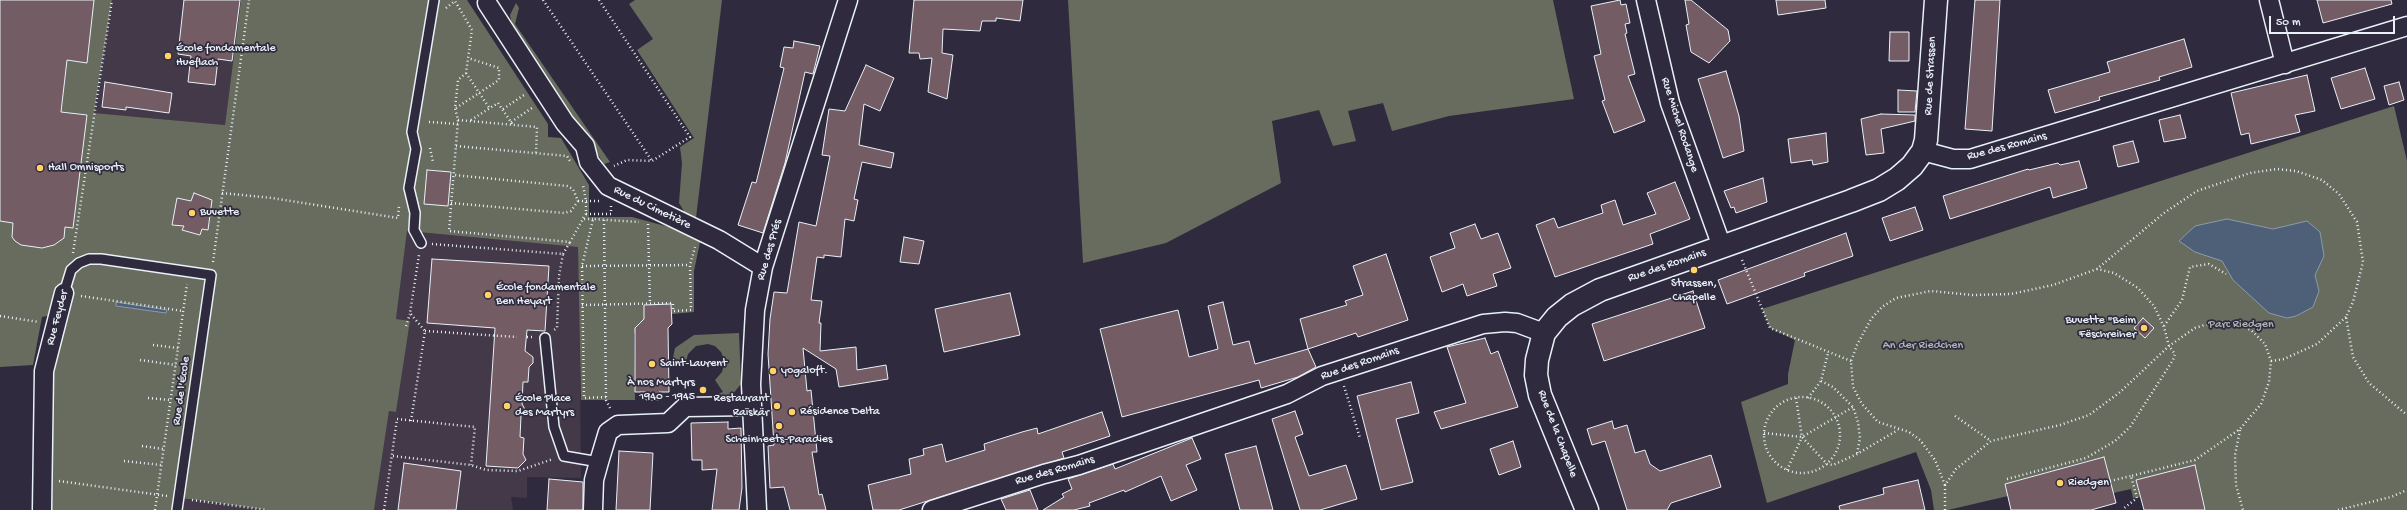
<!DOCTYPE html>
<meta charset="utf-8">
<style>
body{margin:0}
#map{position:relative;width:2407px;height:510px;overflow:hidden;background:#2f2a3d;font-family:"Gochi Hand",sans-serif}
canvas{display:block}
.scale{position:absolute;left:2269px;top:16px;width:126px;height:18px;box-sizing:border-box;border:2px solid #e8f1f8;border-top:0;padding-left:5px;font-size:12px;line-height:14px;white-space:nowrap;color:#e8f1f8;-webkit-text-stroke:3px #2f2a3d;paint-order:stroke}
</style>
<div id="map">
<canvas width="2407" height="510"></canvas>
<div class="scale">50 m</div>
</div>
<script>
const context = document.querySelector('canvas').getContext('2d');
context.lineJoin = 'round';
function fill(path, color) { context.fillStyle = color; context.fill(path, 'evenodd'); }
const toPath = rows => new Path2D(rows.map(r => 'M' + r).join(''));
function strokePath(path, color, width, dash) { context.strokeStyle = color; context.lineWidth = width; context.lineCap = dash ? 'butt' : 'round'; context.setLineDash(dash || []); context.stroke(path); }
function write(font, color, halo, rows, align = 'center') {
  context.font = font + ' "Gochi Hand",sans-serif'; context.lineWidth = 3.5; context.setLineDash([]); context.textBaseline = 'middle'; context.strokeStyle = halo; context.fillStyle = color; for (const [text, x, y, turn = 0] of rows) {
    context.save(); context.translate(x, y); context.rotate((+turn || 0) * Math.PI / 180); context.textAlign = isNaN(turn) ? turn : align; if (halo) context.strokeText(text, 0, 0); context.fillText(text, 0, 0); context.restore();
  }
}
fill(toPath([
 [112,0,241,0,225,125,94,113],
 [407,231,579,247,581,478,527,477,527,498,511,497,513,510,374,510,389,411,396,412,410,321,396,319],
 [179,498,267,510,177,510]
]), '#443949');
fill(toPath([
 [0,0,112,0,94,113,225,125,241,0,467,0,548,124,548,137,561,138,589,185,589,217,632,217,669,227,700,242,694,271,694,312,672,314,671,304,639,323,634,335,635,400,581,400,578,247,407,231,396,319,410,321,396,412,389,411,374,510,267,510,174,497,172,510,42,510,57,314,42,317,33,365,0,367],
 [635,0,722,0,696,218,685,213,679,203,682,163,680,147,694,138,637,50,653,39,629,4],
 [1068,0,1553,0,1574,99,1449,116,1392,131,1383,103,1348,111,1356,141,1333,146,1319,110,1272,121,1281,183,1166,243,1083,263],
 [516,3,519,8,515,24,610,162,604,164,512,25,510,15],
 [2394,106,2407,161,2407,510,2205,510,2195,465,2136,480,2140,497,2133,498,2131,489,2113,493,2103,457,2005,484,2008,496,1948,510,1934,510,1931,490,1916,452,1767,503,1741,402,1788,384,1788,374,1795,340,1770,328,1762,309],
 [739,333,741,384,732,395,711,396,723,392,715,380,722,372,725,361,721,352,715,346,708,344,696,346,688,354,686,362,672,363,675,348,694,335]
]), '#686c5e');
const water = toPath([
 [2227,219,2273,229,2307,221,2320,232,2324,256,2315,275,2319,291,2313,307,2296,316,2287,318,2269,313,2233,280,2222,261,2195,252,2179,241,2195,226,2227,219],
 [116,302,167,310,166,313,116,306,116,302]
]);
fill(water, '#4d6078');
strokePath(water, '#8b9aab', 1);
const building = toPath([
 [0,0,94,0,87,63,67,60,61,112,87,115,73,228,65,227,64,238,54,245,42,248,21,245,15,241,12,237,13,223,0,221,0,0],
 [184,0,240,0,232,61,218,59,215,85,188,82,191,56,178,54,184,0],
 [914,0,1023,0,1020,21,996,18,996,21,982,21,980,31,943,29,942,53,953,55,947,99,928,92,932,58,920,59,919,53,909,53,914,0],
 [1620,0,1621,5,1626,4,1630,23,1625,24,1627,33,1625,34,1635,74,1628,76,1645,121,1614,133,1602,101,1605,100,1594,56,1601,54,1591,6,1620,0],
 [1685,0,1691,0,1728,30,1730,41,1709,63,1691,52,1686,25,1689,24,1685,0],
 [1776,0,1825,0,1826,8,1778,15,1776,0],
 [1975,0,2000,0,1992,131,1965,129,1975,0],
 [2317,0,2391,0,2392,4,2323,23,2317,0],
 [1890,32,1909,32,1909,61,1889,61,1890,32],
 [2184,39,2192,67,2159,77,2160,80,2099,97,2100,100,2055,113,2048,90,2110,72,2107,62,2184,39],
 [794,41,820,46,813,74,805,72,785,163,763,233,738,225,752,182,756,183,760,167,784,68,780,67,784,47,793,48,794,41],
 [866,65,894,78,880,111,864,104,859,145,894,153,891,168,862,162,854,199,858,200,854,221,845,219,841,257,824,255,824,258,817,257,811,300,822,301,819,323,821,323,820,351,856,347,857,370,886,365,888,379,839,387,836,369,803,348,807,391,811,390,817,452,812,452,819,495,822,494,826,510,790,510,784,487,770,488,768,446,774,445,768,354,770,319,774,292,787,293,799,222,816,226,830,156,822,155,829,109,845,111,866,65],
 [2365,68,2375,99,2341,109,2331,78,2365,68],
 [1726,71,1739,116,1744,151,1723,158,1698,79,1726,71],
 [2307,75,2315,111,2295,115,2300,132,2251,144,2249,133,2241,135,2231,93,2307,75],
 [105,82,172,93,169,113,126,107,126,110,102,107,105,82],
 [2399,82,2404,100,2389,105,2384,86,2399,82],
 [1898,90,1917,91,1915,112,1898,112,1898,90],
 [1881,114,1915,115,1915,121,1881,129,1884,153,1866,155,1861,119,1881,114],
 [2180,115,2186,138,2164,142,2159,120,2180,115],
 [1826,133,1828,162,1813,165,1812,160,1791,163,1788,139,1826,133],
 [2133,141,2139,162,2118,167,2113,146,2133,141],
 [2079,161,2087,188,2053,198,2050,187,1950,219,1943,196,2028,169,2029,170,2058,163,2060,165,2079,161],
 [427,170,451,172,448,206,424,204,427,170],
 [1763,178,1767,202,1736,213,1734,207,1731,208,1724,191,1763,178],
 [1675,182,1690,219,1650,234,1653,244,1555,277,1536,225,1554,218,1558,228,1603,213,1601,205,1615,200,1623,225,1656,214,1647,193,1675,182],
 [194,193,212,200,208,230,202,229,200,235,182,230,184,226,172,225,177,198,191,201,194,193],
 [1915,207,1923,230,1890,241,1882,218,1915,207],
 [1475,224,1481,239,1498,233,1511,268,1493,274,1497,286,1467,296,1463,284,1442,292,1430,257,1455,248,1450,233,1475,224],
 [1846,233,1853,256,1804,273,1805,276,1727,304,1718,280,1846,233],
 [904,237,924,241,919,264,900,262,904,237],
 [1386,254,1408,320,1358,337,1356,333,1308,349,1300,319,1347,305,1345,301,1363,295,1353,266,1386,254],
 [432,259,549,266,545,331,527,330,525,351,533,357,533,363,529,367,528,382,523,382,522,404,526,411,521,416,520,437,524,438,523,454,526,460,518,468,486,466,495,328,427,323,432,259],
 [1693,291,1705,328,1604,361,1592,324,1693,291],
 [1010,293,1020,335,944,352,935,309,1010,293],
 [1223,302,1233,345,1249,341,1255,364,1308,349,1316,367,1298,377,1261,388,1259,380,1122,417,1100,329,1178,310,1189,357,1218,349,1208,306,1223,302],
 [671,304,672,324,668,328,669,392,659,392,659,400,646,400,646,392,635,392,635,328,644,319,644,305,671,304],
 [2143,318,2154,328,2145,338,2134,328,2143,318],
 [1485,338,1491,354,1498,351,1518,407,1441,429,1434,412,1466,403,1447,347,1485,338],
 [1411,382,1419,413,1396,419,1413,482,1381,490,1357,396,1411,382],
 [1295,411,1303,434,1295,437,1309,476,1346,465,1357,499,1320,510,1300,510,1272,419,1295,411],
 [1102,412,1110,436,1062,452,1064,458,899,510,873,510,868,485,911,474,909,459,924,455,923,449,942,444,946,462,985,450,984,444,1022,432,1037,428,1038,434,1102,412],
 [1612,421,1614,429,1627,425,1635,453,1645,450,1650,464,1660,471,1711,455,1721,487,1671,503,1667,510,1627,510,1605,441,1592,445,1587,429,1612,421],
 [728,422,728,429,741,428,742,488,739,510,712,510,717,469,702,470,702,460,692,460,691,423,728,422],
 [1192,438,1201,459,1186,465,1197,490,1171,501,1161,476,1125,492,1124,490,1089,503,1090,506,1074,510,1043,510,1064,497,1062,494,1072,489,1068,479,1113,464,1115,469,1192,438],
 [1513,441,1521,467,1499,475,1490,449,1513,441],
 [1256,446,1273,510,1240,510,1225,454,1256,446],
 [619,451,653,453,650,510,616,510,619,451],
 [2104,457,2116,503,2091,510,2011,510,2005,484,2104,457],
 [404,463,461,471,456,510,398,510,404,463],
 [2195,465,2205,510,2144,510,2136,480,2195,465],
 [549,479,583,482,583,510,547,510,549,479],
 [1918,480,1925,510,1840,510,1839,506,1884,494,1883,488,1918,480],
 [1030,490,1038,510,1006,510,1001,499,1030,490]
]);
fill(building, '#745c65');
strokePath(building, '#e8f1f8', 1);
const lane = toPath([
 [421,243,414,230,415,213,409,188,416,149,412,132,434,0],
 [64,293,71,270,79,263,89,259,101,259,211,275,177,510],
 [545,338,554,427,564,456,599,462]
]);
const street = toPath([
 [1646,0,1670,103,1722,247],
 [2269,0,2285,64],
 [487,3,565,123,585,146,589,162,608,186,719,240,763,267],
 [1923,151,1953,159,1970,159,2407,26],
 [42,510,44,371,64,293],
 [593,510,594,480,599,462,608,432,618,425,668,423,685,407,751,406],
 [757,510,751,384,755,310,763,267,848,0],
 [932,510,1044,474,1079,465,1287,394,1322,376,1483,324,1505,322,1517,323,1544,333]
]);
const secondary = toPath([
 [1587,510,1540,395,1536,375,1537,360,1544,333,1557,317,1572,305,1600,290,1851,201,1879,190,1897,179,1912,166,1923,151,1926,140,1936,0]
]);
strokePath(lane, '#e8f1f8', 12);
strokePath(street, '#e8f1f8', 21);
strokePath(secondary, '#e8f1f8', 25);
strokePath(toPath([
 [543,0,652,161],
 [599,0,690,137,652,161,627,160,614,166],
 [446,8,455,1,472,30,466,73,458,80,455,108,458,120,449,231,570,242,583,219,593,219],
 [466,73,490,109],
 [456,108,499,80,499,68,468,58],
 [503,109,524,95],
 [458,120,537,127,536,153],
 [471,120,498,103,513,125],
 [429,122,458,124],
 [511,122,532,108],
 [456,146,567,156,570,161],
 [430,148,433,162],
 [222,193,272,198,398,218,399,206],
 [578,201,599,201],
 [451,203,564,213,571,211,578,201,573,189,567,186,454,175],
 [586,214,611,214,611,206],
 [583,218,586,214,586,201,583,185],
 [604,220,606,400,611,410],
 [648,224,650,304],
 [432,244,563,254,559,276,557,328,554,330],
 [73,253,112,0],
 [563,254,570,242],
 [1742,260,1770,328,1851,361],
 [213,262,249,0],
 [582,266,690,265],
 [81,296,183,311],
 [582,305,673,303,673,311,691,310,690,265,695,247],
 [0,316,39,322],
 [406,326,410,314],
 [2164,326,2182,300,2190,267,2209,264,2226,274],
 [425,331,517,337],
 [527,337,532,337],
 [153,345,178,348],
 [140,360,176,365],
 [2271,361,2284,359,2317,344,2346,317],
 [1821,381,1833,387,1853,407,1858,422,1860,438,1857,454],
 [1344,386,1360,438],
 [606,397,584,398,582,266,593,219,639,222],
 '1764 435a38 38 0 1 1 76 0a38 38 0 1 1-76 0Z',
 [148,398,170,400],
 [1796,398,1802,437,1827,464,1833,465,1857,454,1898,430],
 [1808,398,1821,381,1828,353],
 [1955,416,1991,441],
 [411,421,425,331,410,313,419,255],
 [2240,430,2235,455,2236,485,2243,510],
 [1764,433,1802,437,1853,407],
 [142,446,163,449],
 [393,456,471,465,486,470,518,471,553,459],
 [124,461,161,465],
 [1787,470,1802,437],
 [2007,479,2086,458,2115,441,2130,427,2173,360,2175,354,2169,346,2164,327,2154,306,2138,288,2114,273,2097,269],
 [59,481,167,496],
 [2110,481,2131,476],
 [1945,485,1935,460,1920,440,1909,432,1878,422,1862,404,1853,387,1851,361,1857,345,1871,319,1882,307,1896,298,1931,291,1973,295,2011,294,2053,285,2097,269,2164,213,2197,191,2250,173,2277,169,2296,171,2322,180,2339,194,2357,222,2363,262,2353,302,2346,317,2353,357,2369,383,2407,415],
 [192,500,267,510],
 [155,510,187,284],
 [384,510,397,419,475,427,471,465],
 [1945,510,1945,485,1956,469,1991,441,2060,425,2089,415,2119,393,2169,346,2195,328,2214,322,2231,322,2251,330,2265,344,2271,361,2269,382,2261,404,2240,429,2195,460,2131,476,2137,498,2123,509],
 [2338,510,2391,497,2407,490]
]), '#e8f1f8', 2.5, [1, 3]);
strokePath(lane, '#2f2a3d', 9);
strokePath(street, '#2f2a3d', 18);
strokePath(secondary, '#2f2a3d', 22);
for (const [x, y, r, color] of [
 [168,56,4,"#ffd166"],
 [40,168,4,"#ffd166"],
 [192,213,4,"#ffd166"],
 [1694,270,4,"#ffd166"],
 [488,295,4,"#ffd166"],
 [2144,328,4,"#ffd166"],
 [652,364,4,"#ffd166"],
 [773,371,4,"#ffd166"],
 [703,390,4,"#ffd166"],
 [507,406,4,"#ffd166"],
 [777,406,4,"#ffd166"],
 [792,412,4,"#ffd166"],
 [779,426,4,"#ffd166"],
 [2060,483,4,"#ffd166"]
]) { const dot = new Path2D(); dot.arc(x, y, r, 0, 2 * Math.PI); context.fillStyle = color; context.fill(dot); strokePath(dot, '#2f2a3d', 1.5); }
write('12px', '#e8f1f8', '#2f2a3d', [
 ["École fondamentale",176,49],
 ["Hueflach",176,63],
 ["Hall Omnisports",48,168],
 ["Buvette",200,213],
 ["Strassen,",1694,284,"center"],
 ["Chapelle",1694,298,"center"],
 ["École fondamentale",496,288],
 ["Ben Heyart",496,302],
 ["Buvette \"Beim",2136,321,"right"],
 ["Fëschreiher",2136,335,"right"],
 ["Saint-Laurent",660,364],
 ["yogaloft.",781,371],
 ["À nos Martyrs",695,383,"right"],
 ["1940 - 1945",695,397,"right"],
 ["École Place",515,399],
 ["des Martyrs",515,413],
 ["Restaurant",769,399,"right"],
 ["Raïskär",769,413,"right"],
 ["Résidence Delta",800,412],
 ["Scheinheets-Paradies",779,440,"center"],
 ["Riedgen",2068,483]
], 'left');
write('12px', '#e8f1f8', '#2f2a3d', [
 ["Rue de Strassen",1931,76,-87],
 ["Rue Michel Rodange",1679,125,72],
 ["Rue des Romains",2007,147,-15],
 ["Rue du Cimetière",652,208,26],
 ["Rue des Prés",770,250,-74],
 ["Rue des Romains",1667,266,-19],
 ["Rue Feyder",58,318,-75],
 ["Rue des Romains",1360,364,-19],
 ["Rue de l'École",182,391,-82],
 ["Rue de la Chapelle",1557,434,69],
 ["Rue des Romains",1055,471,-16]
]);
write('12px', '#aeb5b3', '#2f2a3d', [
 ["Parc Riedgen",2241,325],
 ["An der Riedchen",1923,346]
]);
</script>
